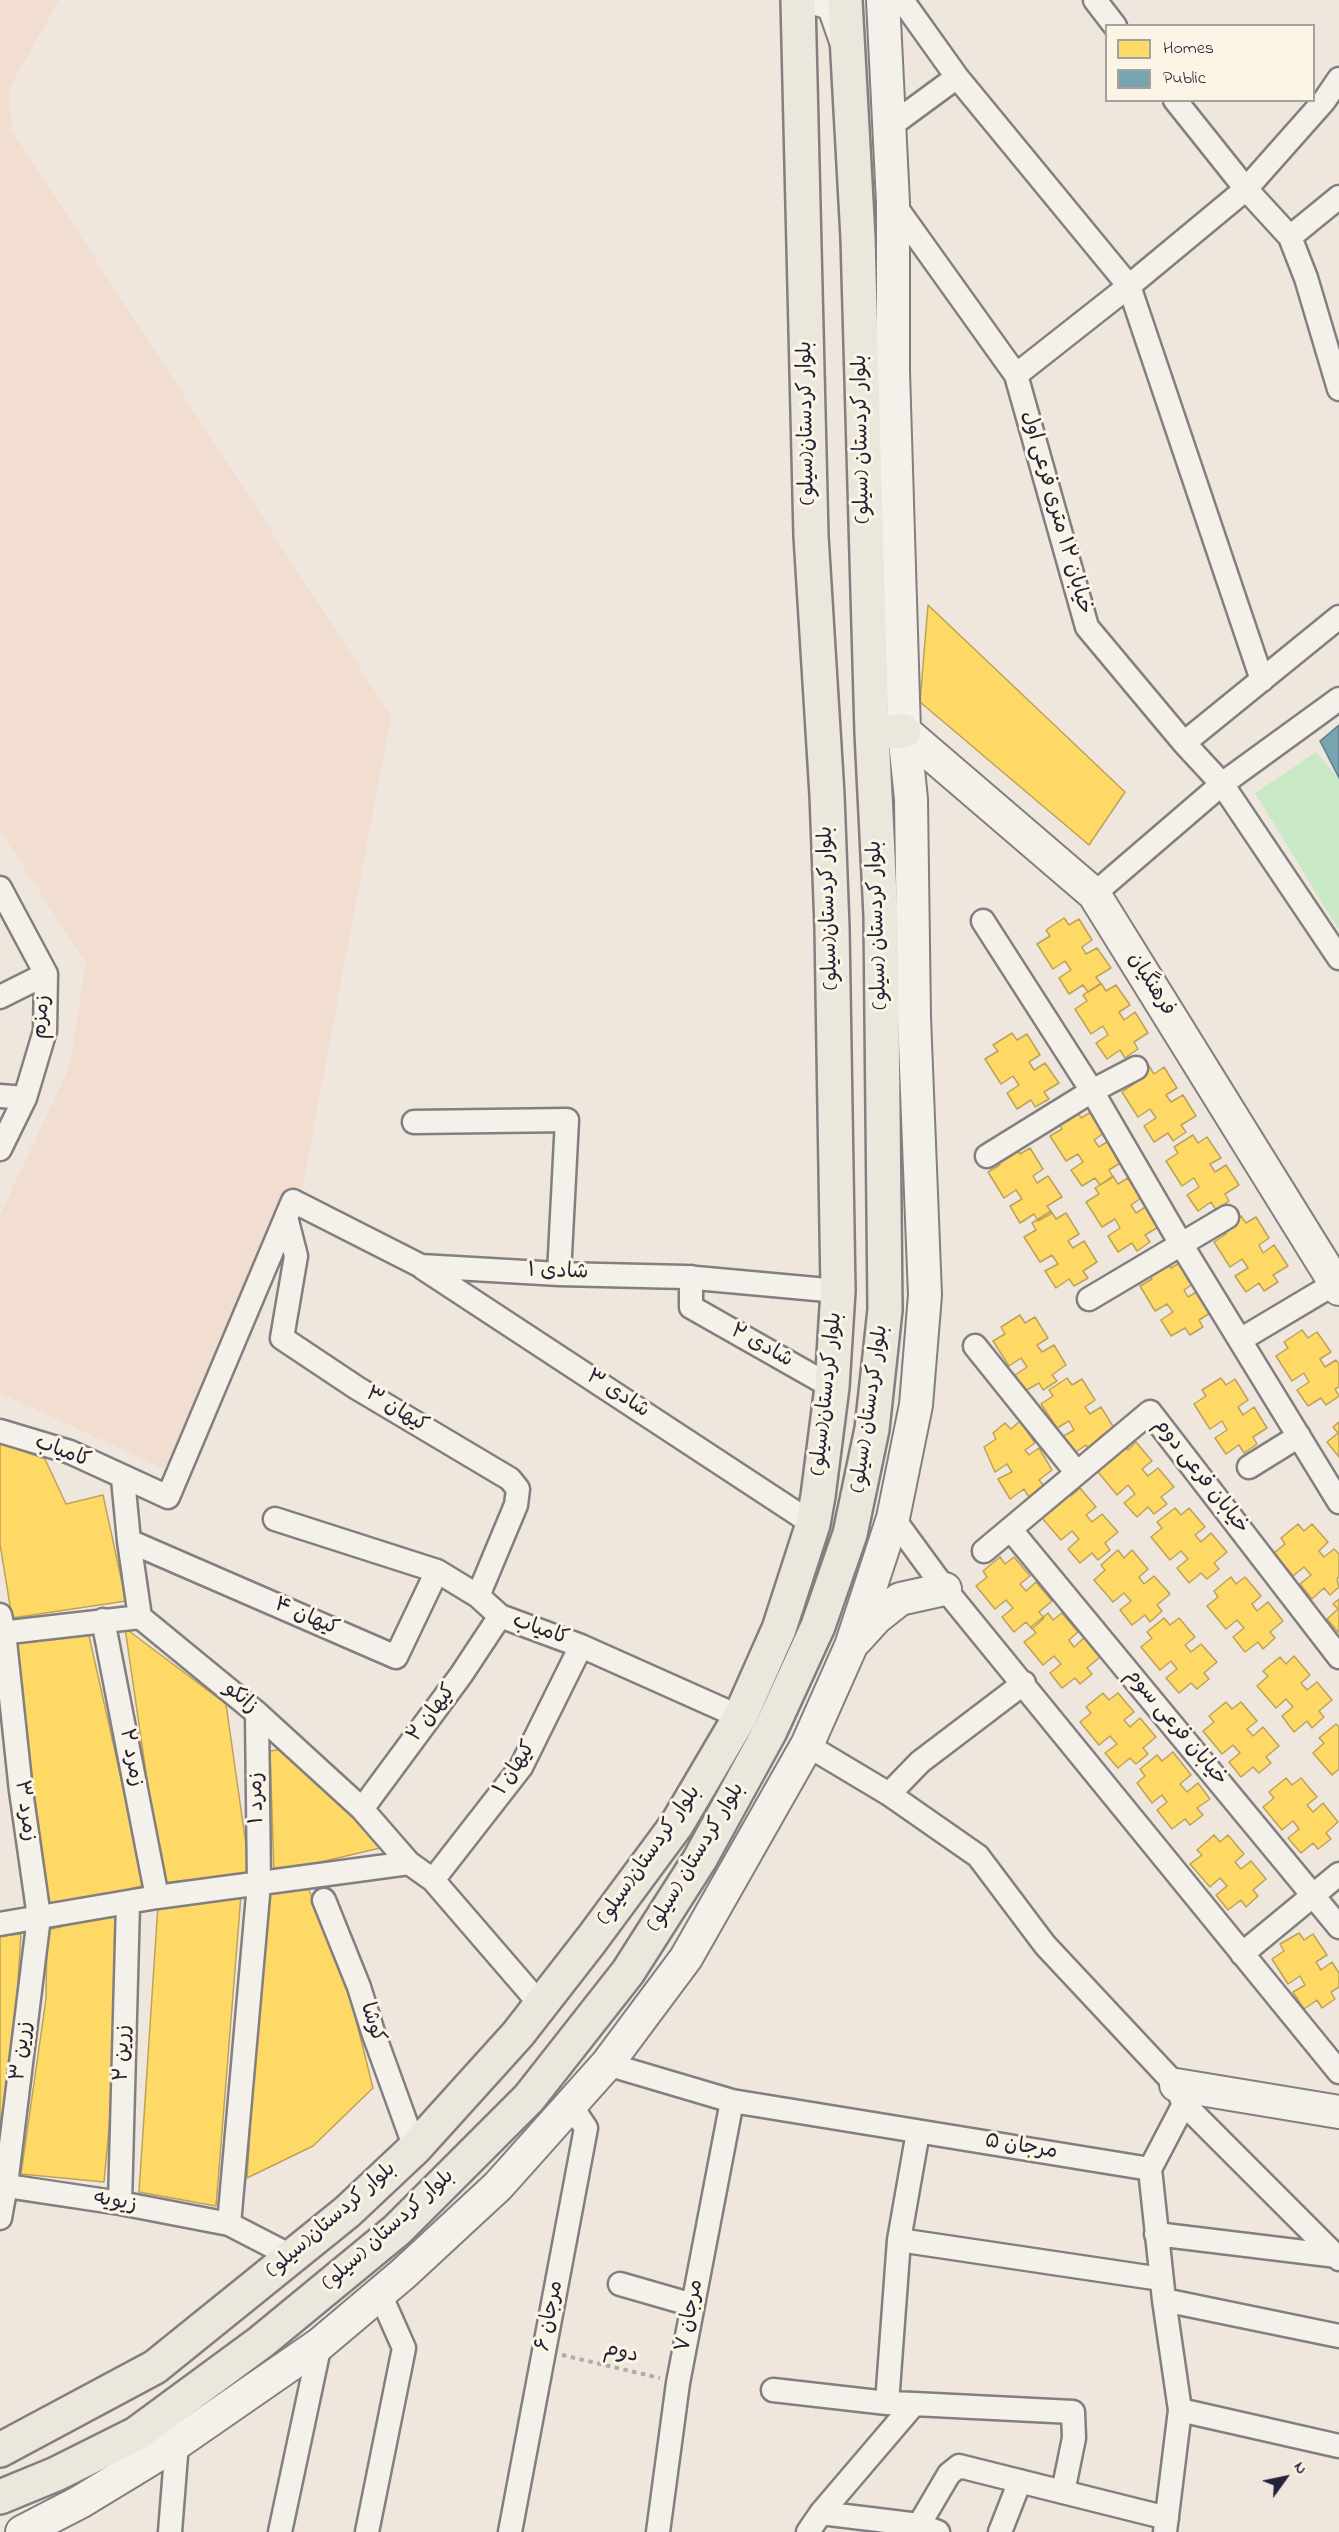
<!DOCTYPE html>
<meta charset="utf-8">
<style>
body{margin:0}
#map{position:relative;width:1339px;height:2532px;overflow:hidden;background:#efe7de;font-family:"Indie Flower",sans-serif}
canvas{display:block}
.legend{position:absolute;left:1105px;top:24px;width:210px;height:78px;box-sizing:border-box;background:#fcf5e5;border:2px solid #a5a1a1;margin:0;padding:8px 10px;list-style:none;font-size:18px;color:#22223b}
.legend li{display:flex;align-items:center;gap:12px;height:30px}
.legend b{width:30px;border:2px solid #a5a1a1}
.north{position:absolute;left:1255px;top:2448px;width:60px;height:60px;-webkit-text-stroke:4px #fcf5e5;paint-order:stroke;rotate:57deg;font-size:16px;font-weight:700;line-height:24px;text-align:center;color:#22223b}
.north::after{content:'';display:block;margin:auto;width:21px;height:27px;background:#22223b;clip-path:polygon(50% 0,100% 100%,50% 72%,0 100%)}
</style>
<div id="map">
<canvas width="1339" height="2532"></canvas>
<ul class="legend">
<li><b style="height:16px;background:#ffd966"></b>Homes</li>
<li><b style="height:16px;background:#76a5af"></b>Public</li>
</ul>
<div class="north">N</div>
</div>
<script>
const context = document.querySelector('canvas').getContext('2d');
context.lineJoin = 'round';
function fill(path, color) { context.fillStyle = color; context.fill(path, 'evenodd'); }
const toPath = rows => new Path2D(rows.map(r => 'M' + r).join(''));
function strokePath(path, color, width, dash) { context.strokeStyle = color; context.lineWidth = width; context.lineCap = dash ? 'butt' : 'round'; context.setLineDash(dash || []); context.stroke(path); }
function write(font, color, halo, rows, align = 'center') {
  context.font = font + ' "Indie Flower","Playpen Sans Arabic",sans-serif'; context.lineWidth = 6; context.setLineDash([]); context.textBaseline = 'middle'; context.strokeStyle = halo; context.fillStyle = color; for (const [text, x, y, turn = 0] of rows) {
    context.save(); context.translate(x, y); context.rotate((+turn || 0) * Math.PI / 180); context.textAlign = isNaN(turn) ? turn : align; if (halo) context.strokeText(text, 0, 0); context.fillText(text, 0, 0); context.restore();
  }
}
fill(toPath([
 [0,0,59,0,9,89,12,130,391,716,301,1195,164,1469,0,1393,0,1215,69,1068,86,963,0,831]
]), '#f1ded0');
fill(toPath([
 [1316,752,1339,778,1339,930,1255,793]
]), '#c9e8c5');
const homes = toPath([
 [928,605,1125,792,1089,845,920,702,928,605],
 [1064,918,1069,925,1079,919,1092,940,1082,947,1086,954,1097,948,1111,968,1096,977,1101,984,1088,992,1083,985,1069,994,1059,978,1071,970,1065,961,1053,969,1037,944,1050,936,1046,930,1064,918],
 [1101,983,1106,991,1116,985,1130,1005,1119,1012,1124,1020,1135,1012,1148,1033,1134,1042,1138,1049,1125,1058,1120,1050,1107,1059,1096,1043,1108,1035,1103,1026,1091,1034,1075,1009,1087,1001,1083,995,1101,983],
 [1012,1033,1017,1040,1027,1034,1040,1055,1029,1062,1034,1070,1045,1063,1059,1083,1044,1092,1049,1099,1035,1107,1031,1100,1017,1109,1007,1093,1019,1085,1013,1076,1001,1084,985,1059,998,1051,993,1045,1012,1033],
 [1149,1066,1154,1074,1164,1067,1177,1088,1166,1095,1171,1102,1183,1095,1196,1116,1181,1125,1186,1132,1173,1141,1168,1133,1154,1142,1144,1126,1156,1118,1150,1109,1138,1117,1122,1092,1134,1084,1130,1078,1149,1066],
 [1077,1110,1081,1118,1091,1112,1104,1133,1094,1140,1099,1147,1110,1140,1123,1161,1109,1170,1113,1177,1100,1185,1095,1178,1082,1186,1071,1170,1083,1162,1078,1154,1066,1161,1050,1136,1062,1129,1058,1122,1077,1110],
 [1193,1135,1198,1143,1207,1137,1221,1158,1210,1164,1215,1172,1226,1165,1239,1185,1225,1194,1229,1201,1216,1210,1211,1202,1198,1211,1187,1195,1199,1187,1194,1178,1182,1186,1166,1161,1178,1153,1174,1147,1193,1135],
 [1015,1147,1020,1154,1030,1148,1043,1169,1033,1176,1037,1183,1048,1176,1062,1197,1047,1206,1052,1213,1038,1221,1034,1214,1020,1223,1010,1206,1022,1199,1016,1190,1004,1198,988,1172,1000,1165,997,1158,1015,1147],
 [1113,1176,1118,1184,1128,1178,1141,1198,1131,1205,1136,1213,1147,1206,1160,1226,1145,1235,1150,1242,1137,1251,1132,1243,1118,1252,1108,1236,1120,1228,1115,1219,1102,1227,1086,1202,1099,1194,1095,1188,1113,1176],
 [1051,1211,1056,1219,1066,1213,1079,1234,1068,1241,1073,1248,1084,1241,1097,1262,1083,1271,1088,1278,1074,1286,1069,1279,1056,1288,1045,1271,1058,1264,1052,1255,1040,1262,1024,1237,1036,1230,1032,1223,1051,1211],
 [1241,1216,1246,1223,1256,1217,1269,1238,1259,1245,1263,1253,1274,1245,1288,1266,1273,1275,1278,1282,1264,1291,1259,1283,1246,1292,1235,1276,1248,1268,1242,1259,1230,1267,1214,1242,1226,1234,1222,1228,1241,1216],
 [1166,1260,1171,1268,1181,1262,1194,1283,1184,1290,1188,1297,1200,1290,1213,1311,1199,1320,1203,1327,1190,1335,1185,1328,1171,1336,1161,1320,1173,1312,1167,1304,1155,1311,1140,1286,1152,1279,1147,1272,1166,1260],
 [1020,1315,1025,1323,1035,1317,1048,1338,1037,1345,1042,1352,1054,1345,1066,1365,1052,1375,1057,1381,1043,1390,1039,1383,1025,1391,1015,1375,1027,1367,1021,1358,1009,1366,993,1341,1005,1334,1001,1327,1020,1315],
 [1302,1330,1308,1338,1317,1332,1331,1352,1320,1359,1325,1367,1336,1360,1339,1364,1339,1387,1335,1389,1339,1396,1326,1405,1321,1398,1308,1406,1297,1390,1309,1382,1304,1373,1292,1381,1276,1356,1288,1348,1284,1342,1302,1330],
 [1067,1378,1072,1385,1082,1379,1095,1400,1085,1407,1090,1414,1101,1407,1114,1428,1100,1437,1104,1444,1090,1453,1086,1445,1073,1454,1062,1437,1074,1430,1069,1421,1057,1428,1041,1404,1053,1396,1049,1390,1067,1378],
 [1221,1378,1226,1385,1235,1379,1248,1400,1238,1407,1243,1415,1254,1407,1267,1428,1253,1437,1257,1444,1244,1453,1239,1445,1226,1454,1215,1438,1227,1430,1222,1421,1210,1429,1194,1404,1206,1396,1202,1390,1221,1378],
 [1020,1421,1035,1443,1025,1450,1029,1455,1039,1448,1052,1470,1039,1480,1045,1487,1029,1497,1024,1489,1010,1499,998,1479,1012,1472,1007,1464,995,1472,984,1447,996,1439,993,1433,1005,1423,1011,1429,1020,1421],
 [1339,1422,1339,1457,1327,1442,1338,1433,1333,1427,1339,1422],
 [1136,1442,1152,1461,1142,1469,1148,1476,1158,1468,1174,1487,1161,1497,1167,1504,1154,1514,1148,1507,1137,1517,1124,1503,1135,1494,1128,1485,1117,1495,1098,1472,1109,1462,1105,1457,1122,1443,1128,1450,1136,1442],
 [0,1443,45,1459,66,1504,103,1495,126,1601,12,1618,0,1544,0,1443],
 [1065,1488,1071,1496,1080,1488,1096,1507,1086,1515,1092,1522,1102,1514,1118,1532,1105,1543,1110,1550,1098,1560,1092,1553,1080,1563,1068,1549,1079,1539,1072,1531,1061,1540,1042,1518,1053,1508,1048,1503,1065,1488],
 [1175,1508,1181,1515,1189,1508,1205,1527,1195,1535,1201,1542,1211,1533,1227,1552,1214,1563,1219,1569,1207,1579,1201,1573,1189,1583,1177,1568,1188,1559,1181,1551,1170,1560,1151,1537,1162,1528,1157,1522,1175,1508],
 [1298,1524,1304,1531,1312,1524,1328,1542,1319,1551,1324,1557,1334,1549,1339,1554,1339,1577,1337,1579,1339,1587,1330,1595,1324,1588,1312,1599,1300,1584,1311,1575,1304,1567,1293,1576,1274,1553,1285,1544,1281,1538,1298,1524],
 [1118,1550,1124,1558,1132,1550,1148,1569,1139,1577,1144,1584,1154,1576,1170,1594,1157,1605,1162,1611,1150,1622,1145,1615,1132,1625,1120,1610,1131,1601,1124,1593,1113,1602,1094,1580,1105,1570,1101,1565,1118,1550],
 [1000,1557,1005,1564,1014,1557,1030,1576,1020,1584,1026,1591,1036,1582,1052,1601,1039,1612,1044,1618,1032,1629,1026,1622,1014,1632,1002,1617,1013,1608,1006,1600,995,1609,976,1586,987,1577,983,1571,1000,1557],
 [1231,1577,1236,1584,1245,1577,1261,1596,1252,1604,1257,1611,1268,1602,1283,1621,1270,1632,1275,1638,1263,1649,1258,1642,1245,1652,1233,1637,1244,1628,1237,1620,1226,1629,1207,1606,1218,1597,1214,1591,1231,1577],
 [1339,1599,1339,1633,1327,1619,1338,1609,1333,1604,1339,1599],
 [1048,1613,1053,1620,1062,1613,1078,1632,1069,1640,1074,1647,1084,1638,1100,1657,1087,1668,1092,1674,1080,1684,1075,1678,1062,1688,1050,1673,1061,1664,1054,1656,1043,1665,1024,1642,1036,1633,1031,1627,1048,1613],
 [1164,1618,1170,1625,1179,1618,1195,1637,1185,1645,1191,1652,1201,1644,1217,1662,1204,1673,1209,1679,1197,1689,1191,1683,1179,1693,1166,1678,1177,1669,1171,1661,1160,1670,1141,1647,1152,1638,1147,1632,1164,1618],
 [87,1627,145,1885,50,1910,14,1644,87,1627],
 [125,1628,226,1704,250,1873,162,1883,125,1628],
 [1294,1656,1310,1675,1301,1683,1307,1690,1317,1682,1332,1700,1319,1711,1324,1717,1312,1728,1307,1721,1294,1732,1282,1716,1293,1707,1286,1699,1276,1708,1257,1686,1268,1676,1263,1671,1280,1657,1286,1664,1294,1656],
 [1103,1693,1109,1700,1118,1693,1134,1712,1124,1720,1130,1727,1140,1718,1156,1737,1143,1748,1148,1754,1136,1764,1130,1758,1118,1768,1105,1753,1117,1744,1110,1736,1099,1745,1080,1722,1091,1713,1086,1707,1103,1693],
 [1226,1702,1232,1709,1241,1702,1257,1721,1247,1729,1253,1736,1263,1727,1279,1746,1266,1757,1271,1763,1259,1773,1253,1767,1241,1777,1229,1762,1240,1753,1233,1745,1222,1754,1203,1731,1214,1722,1209,1716,1226,1702],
 [1336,1724,1339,1727,1339,1769,1332,1775,1313,1753,1324,1743,1319,1738,1336,1724],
 [284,1749,384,1847,274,1873,270,1751,284,1749],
 [1173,1752,1191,1775,1180,1784,1187,1792,1198,1783,1210,1799,1197,1808,1203,1815,1190,1825,1185,1819,1172,1829,1157,1810,1167,1802,1162,1795,1152,1803,1137,1783,1145,1776,1140,1769,1157,1755,1162,1761,1173,1752],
 [1286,1778,1292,1785,1301,1778,1317,1797,1307,1805,1313,1812,1323,1803,1338,1822,1326,1833,1331,1839,1318,1849,1313,1843,1301,1853,1288,1838,1299,1829,1293,1821,1282,1830,1263,1807,1274,1798,1269,1792,1286,1778],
 [1214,1835,1220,1842,1228,1835,1244,1854,1235,1862,1241,1869,1251,1861,1266,1879,1253,1890,1258,1896,1246,1907,1241,1900,1228,1910,1216,1895,1227,1886,1220,1878,1210,1887,1190,1864,1202,1855,1197,1850,1214,1835],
 [307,1886,341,1960,373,2088,313,2146,247,2178,265,1893,307,1886],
 [241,1895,216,2206,139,2192,158,1905,241,1895],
 [117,1913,116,2053,104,2182,21,2174,46,1999,47,1930,117,1913],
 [1299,1933,1304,1940,1313,1934,1327,1955,1316,1962,1321,1970,1332,1962,1339,1973,1339,1987,1331,1992,1335,1999,1322,2008,1317,2000,1304,2009,1293,1992,1305,1985,1300,1976,1288,1984,1272,1959,1284,1951,1280,1944,1299,1933],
 [21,1934,13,2060,0,2132,0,1936,21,1934]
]);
fill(homes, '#ffd966');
strokePath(homes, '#bda259', 1.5);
const public = toPath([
 [1339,725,1339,778,1320,741,1339,725]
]);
fill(public, '#76a5af');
strokePath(public, '#5d7e8c', 1.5);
const street = toPath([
 [902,0,957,77,1129,286,1262,680],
 [1095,0,1115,26],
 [1175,100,1246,189,1290,237,1306,278,1339,389],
 [889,127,957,77],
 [893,203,1016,375,1087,627,1184,743,1222,784,1339,958],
 [1290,237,1339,197],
 [1016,375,1129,286,1246,189,1324,101,1339,79],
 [1184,743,1339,617],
 [0,888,46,974,45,1031,25,1098,0,1149],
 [1094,894,1222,784,1339,699],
 [983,921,1092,1091,1181,1244,1339,1502],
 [0,997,46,974],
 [0,1096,25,1098],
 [414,1122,567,1120,559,1274],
 [987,1156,1092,1091,1136,1068],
 [286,1217,296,1256,282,1338,357,1388,510,1479,518,1489,516,1505,478,1596],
 [423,1268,813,1524],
 [691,1277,691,1307,832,1387],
 [1089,1299,1227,1217],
 [1240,1340,1339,1281],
 [975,1346,1077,1473],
 [0,1431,70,1452,168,1497,293,1201,421,1266,559,1274,685,1277,838,1291],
 [1249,1467,1299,1436],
 [123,1479,129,1541,140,1617],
 [893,1518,945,1589,1339,2072],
 [275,1519,437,1571,478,1596,500,1616,581,1646,740,1717],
 [1011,1530,1339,1927],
 [129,1541,396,1657,437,1571],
 [984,1551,1150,1412,1339,1657],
 [0,1615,4,1632,21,1791,39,1917,6,2185,0,2218],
 [103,1620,157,1897],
 [0,1633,140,1617,257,1713,362,1809,409,1863,433,1880,540,2004],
 [807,1745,889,1794,978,1856,1045,1945,1176,2085,1182,2100],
 [889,1794,920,1762,1024,1683],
 [362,1809,461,1675,500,1616],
 [433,1880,521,1767,581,1646],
 [324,1900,359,1987,373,2032,415,2148],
 [0,1924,157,1897,409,1863],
 [1242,1954,1339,1874],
 [607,2064,732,2101,1150,2169,1184,2104,1339,2259],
 [1150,2169,1164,2300,1180,2410,1165,2532],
 [0,2185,120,2203,229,2224,293,2257],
 [120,2203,128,1903],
 [229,2224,259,1884,257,1713],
 [1156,2234,1337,2256],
 [899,2240,1161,2279],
 [620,2284,693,2305],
 [1164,2300,1339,2336],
 [773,2390,887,2403],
 [914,2404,1073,2412,1074,2438,1063,2492],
 [1180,2410,1339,2446],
 [821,2513,919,2525,938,2532],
 [919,2525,949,2474,959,2466,1167,2518],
 [170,2532,177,2443],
 [280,2532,320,2344],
 [367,2532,404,2348,380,2294],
 [510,2532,586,2128,570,2104],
 [658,2532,678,2383,732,2101],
 [808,2532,821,2513,914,2404,887,2403,899,2240,918,2132],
 [1000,2532,1020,2481]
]);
const secondary = toPath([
 [820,0,833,4,846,41],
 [904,731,1094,894,1339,1289],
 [856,1640,876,1618,900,1599,945,1589],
 [1176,2085,1339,2112],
 [22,2532,80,2502,177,2443,320,2344,403,2274,498,2186,607,2064,686,1958,807,1745,851,1646,893,1518,916,1405,925,1295,914,1017,911,799,904,731,893,371,893,203,883,0]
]);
const primary = toPath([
 [872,733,904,731],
 [0,2450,155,2367,347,2212,415,2148,518,2034,592,1939,677,1824,740,1717,779,1629,813,1524,818,1496,832,1387,838,1291,832,928,827,795,811,536,798,0],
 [0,2497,56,2474,136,2434,261,2342,397,2230,529,2098,628,1972,700,1859,770,1731,818,1626,850,1534,872,1429,885,1310,881,916,872,733,858,238,845,0]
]);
strokePath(street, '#837f80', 27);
strokePath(secondary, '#837f80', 36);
strokePath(primary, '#837f80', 38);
strokePath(toPath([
 [562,2355,660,2378]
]), '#afacab', 4, [4.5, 4.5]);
strokePath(street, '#f4f0ea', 22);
strokePath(secondary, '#f4f0ea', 32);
strokePath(primary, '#ece7dd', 33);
write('21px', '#22223b', '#fcf5e5', [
 ["بلوار کردستان(سیلو)",808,423,-91],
 ["بلوار کردستان (سیلو)",863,439,-91],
 ["خیابان ۱۲ متری فرعی اول",1055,513,74],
 ["بلوار کردستان(سیلو)",830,908,-92],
 ["بلوار کردستان (سیلو)",879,925,-92],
 ["فرهنگیان",1150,985,58],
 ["زمزم",43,1017,-85],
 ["شادی ۱",558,1273,2],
 ["شادی ۲",761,1347,29],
 ["بلوار کردستان(سیلو)",828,1394,-84],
 ["شادی ۳",617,1395,33],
 ["بلوار کردستان (سیلو)",871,1409,-82],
 ["کیهان ۳",396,1411,31],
 ["کامیاب",62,1453,21],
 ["خیابان فرعی دوم",1200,1477,52],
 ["کیهان ۴",306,1618,23],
 ["کامیاب",540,1631,20],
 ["زانکو",240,1699,40],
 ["کیهان ۲",433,1714,-53],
 ["خیابان فرعی سوم",1175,1728,50],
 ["زمرد ۲",130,1758,79],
 ["کیهان ۱",516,1769,-57],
 ["زمرد ۱",258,1798,-91],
 ["زمرد ۳",24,1811,82],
 ["بلوار کردستان(سیلو)",650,1856,-55],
 ["بلوار کردستان (سیلو)",697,1858,-59],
 ["کوشا",371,2023,72],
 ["زرین ۳",23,2051,-83],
 ["زرین ۲",124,2053,-88],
 ["مرجان ۵",1021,2148,9],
 ["زیویه",115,2203,10],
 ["بلوار کردستان(سیلو)",332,2221,-41],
 ["بلوار کردستان (سیلو)",389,2231,-42],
 ["مرجان ۶",551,2316,-79],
 ["مرجان ۷",691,2316,-79],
 ["دوم",621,2354,13]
]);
</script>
